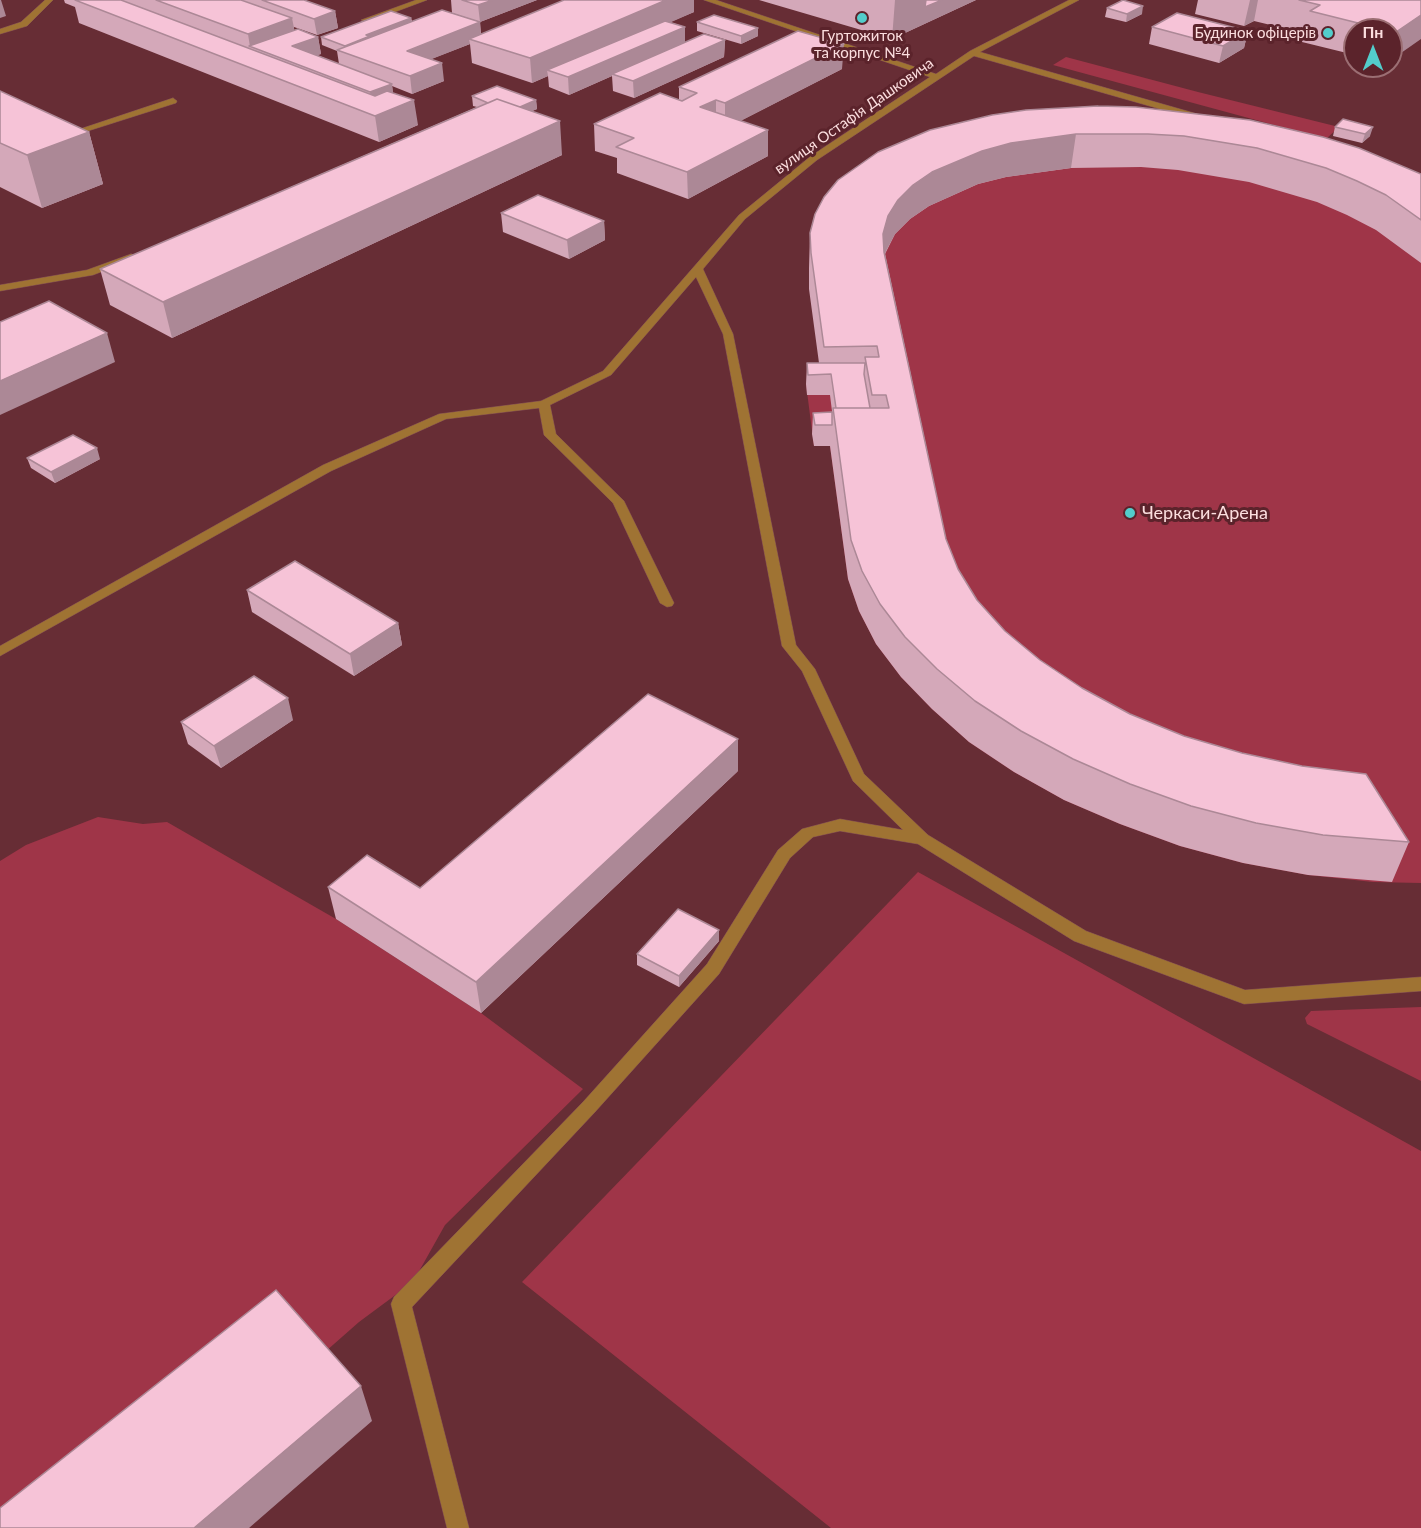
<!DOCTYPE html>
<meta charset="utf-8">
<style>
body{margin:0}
#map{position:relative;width:1421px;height:1528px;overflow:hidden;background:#672d35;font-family:Lato,sans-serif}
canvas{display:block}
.north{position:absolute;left:1343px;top:18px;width:60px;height:60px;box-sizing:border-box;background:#5b232b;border:2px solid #9b6e73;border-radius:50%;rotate:0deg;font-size:16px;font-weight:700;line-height:24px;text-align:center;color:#fcdedf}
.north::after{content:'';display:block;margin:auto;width:21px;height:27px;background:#53cdcb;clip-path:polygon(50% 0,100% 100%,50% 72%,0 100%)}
</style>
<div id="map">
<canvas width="1421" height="1528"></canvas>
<div class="north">Пн</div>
</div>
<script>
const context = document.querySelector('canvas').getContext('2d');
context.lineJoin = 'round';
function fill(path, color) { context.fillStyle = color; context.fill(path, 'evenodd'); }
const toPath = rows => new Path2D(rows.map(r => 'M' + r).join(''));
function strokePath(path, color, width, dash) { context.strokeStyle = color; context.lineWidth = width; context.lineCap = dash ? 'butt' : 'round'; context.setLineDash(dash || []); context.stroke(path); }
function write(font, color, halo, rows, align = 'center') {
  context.font = font + ' Lato,sans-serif'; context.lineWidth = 6; context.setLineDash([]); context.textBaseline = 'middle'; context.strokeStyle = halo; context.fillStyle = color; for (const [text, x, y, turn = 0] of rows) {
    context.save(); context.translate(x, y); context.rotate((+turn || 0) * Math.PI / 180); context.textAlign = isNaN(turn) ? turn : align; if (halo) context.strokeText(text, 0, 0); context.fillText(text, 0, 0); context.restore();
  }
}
fill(toPath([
 [1066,57,1198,92,1339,127,1326,139,1053,65],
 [1242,153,1278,161,1421,214,1421,883,1373,882,1308,875,1243,863,1180,846,1120,824,1064,800,1014,772,969,742,932,709,901,677,876,644,859,611,848,579,830,446,814,446,806,384,821,384,899,173],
 [98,817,143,824,167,822,336,919,481,1013,583,1089,445,1225,413,1282,359,1322,317,1359,0,1528,0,861,26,845],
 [918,872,1421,1151,1421,1528,831,1528,522,1282],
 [1421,1007,1421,1081,1307,1024,1305,1018,1311,1011]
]), '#9f3548');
const minor = toPath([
 [45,0,53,0,27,26,0,34,0,29,21,22,45,0],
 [416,0,427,0,368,22,361,20,416,0],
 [704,0,716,0,936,74,970,51,1069,0,1079,0,980,52,1201,115,1201,119,1195,119,974,56,817,160,745,219,703,269,733,334,796,645,815,669,864,774,928,835,1086,931,1245,990,1421,977,1421,991,1244,1004,1074,941,918,844,840,831,813,837,790,858,719,974,595,1112,412,1307,469,1528,447,1528,391,1304,394,1297,583,1102,707,964,778,850,802,829,840,819,903,830,853,781,802,671,782,646,723,334,696,277,611,375,550,405,556,434,624,501,674,603,672,606,667,607,660,603,613,503,544,435,539,408,446,419,331,471,0,656,0,646,323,465,439,414,541,401,603,371,739,215,811,156,930,77,704,0],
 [173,98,177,101,176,103,69,137,62,135,173,98],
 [131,254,135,255,135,259,93,275,0,291,0,285,87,270,131,254]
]);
strokePath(minor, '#824d54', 1);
fill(minor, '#9f7333');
fill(toPath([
 [64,0,304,0,335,11,338,28,317,35,294,27,294,30,318,37,321,54,317,55,339,64,337,51,322,45,321,37,411,18,412,21,480,22,481,34,564,0,694,0,694,12,670,22,685,27,685,42,725,40,724,57,634,98,613,91,612,76,569,95,549,87,548,76,532,83,472,63,470,44,431,59,444,81,412,94,392,86,393,93,418,125,379,142,79,23,75,7,65,3],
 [451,0,537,0,480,22,452,13],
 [759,0,976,0,892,39],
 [1198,0,1421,0,1391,60,1391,30,1355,30,1355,55,1302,42,1304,33,1254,21,1244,26,1195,14],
 [1107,8,1142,14,1126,22,1105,17],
 [697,22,758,28,758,36,741,44,697,31],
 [1152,27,1248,31,1244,48,1219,63,1149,44],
 [842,69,740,121,768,156,688,199,617,173,617,158,595,151,594,124,679,99,679,87],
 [0,91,89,132,103,184,42,208,0,187],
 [472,96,536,100,537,109,532,111,562,155,172,338,110,305,100,269,477,107,473,106],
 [1026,110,1421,174,1421,263,1376,230,1347,215,1317,202,1249,182,1178,170,1141,167,1071,168,1006,177,978,184,929,206,910,219,895,234,885,254,946,539,958,569,977,600,1005,631,1040,660,1082,688,1130,714,1409,842,1392,882,1308,875,1243,863,1180,846,1120,824,1064,800,1014,772,969,742,932,709,901,677,876,644,859,611,848,579,830,446,814,446,812,434,813,413,832,412,832,411,830,395,807,395,806,384,807,363,819,363,809,289,809,268,810,233],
 [1343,119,1370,136,1362,143,1333,136,1335,127],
 [501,213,604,221,605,240,569,259,503,232],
 [27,458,100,459,55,483,31,468],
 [247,590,398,623,402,645,354,676,252,612],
 [293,720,221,768,188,744,181,722],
 [738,771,481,1013,336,919,328,887,420,888],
 [719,941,679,987,637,965,637,954]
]), '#d4a8b9');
fill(toPath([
 [0,0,1,0,6,16,0,18],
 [493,0,537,0,480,22,478,5],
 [666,0,694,0,694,12,556,73,547,70,548,76,532,83,530,58],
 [895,0,976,0,892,39],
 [1250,0,1258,0,1254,21,1244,26],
 [1143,6,1142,14,1126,22,1127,14],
 [335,11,338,28,317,35,314,19],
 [1421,15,1421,39,1391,60,1391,49,1396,32],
 [292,18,297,43,250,47,248,34],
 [411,18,412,27,371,45,346,54,345,46,366,35],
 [480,22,481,39,469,39,470,44,409,68,407,51],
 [685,27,685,44,612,74,612,76,569,95,568,77],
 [758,28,758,36,741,44,741,36],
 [1248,31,1244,48,1219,63,1223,46],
 [318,37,321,54,295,63,292,46],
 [725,40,724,57,634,98,633,81],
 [844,44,842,69,725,129,725,103],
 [442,63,444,81,412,94,410,76],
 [392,84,394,101,372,110,370,92],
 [414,100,418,125,379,142,375,116],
 [536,100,537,109,495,127,494,118],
 [716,100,716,125,700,107],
 [560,121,562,155,172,338,163,302],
 [1373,127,1370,136,1362,143,1365,134],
 [768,130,768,156,688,199,687,172],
 [89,132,103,184,42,208,27,155],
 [1076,134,1071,168,1006,177,978,184,929,206,910,219,895,234,886,251,881,269,883,234,888,216,898,200,913,185,932,172,982,151,1011,143],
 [604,221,605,240,569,259,567,240],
 [107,333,115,362,0,415,0,381],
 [97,448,100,459,55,483,51,472],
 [398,623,402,645,354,676,350,654],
 [288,698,293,720,221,768,214,746],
 [738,739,738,771,481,1013,476,982],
 [719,930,719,941,679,987,679,976],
 [361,1386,372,1421,249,1528,194,1528]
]), '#ac8896');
const building = toPath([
 [75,0,121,0,375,96,387,91,414,100,375,116,75,0],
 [156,0,241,0,292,18,248,34,156,0],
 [262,0,304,0,335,11,314,19,262,0],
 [462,0,493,0,478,5,462,0],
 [564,0,666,0,530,58,469,39,564,0],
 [926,0,942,0,925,7,926,0],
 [1123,0,1143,6,1127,14,1107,8,1123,0],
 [1299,0,1421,0,1421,15,1396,32,1391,31,1391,30,1386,30,1310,11,1320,5,1299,0],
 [442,10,480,22,407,51,442,63,410,76,337,50,442,10],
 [391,11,411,18,366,35,370,36,345,46,321,37,391,11],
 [1177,13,1248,31,1223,46,1152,27,1177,13],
 [714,15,758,28,741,36,697,22,714,15],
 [665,21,685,27,568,77,547,70,665,21],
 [298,29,318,37,292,46,392,84,370,92,249,46,298,29],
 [798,31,844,44,725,103,716,100,700,107,768,130,687,172,616,147,634,138,594,124,660,93,682,101,697,93,679,87,798,31],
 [704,34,725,40,633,81,612,74,704,34],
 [497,86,536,100,520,107,497,99,488,103,472,96,497,86],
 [0,91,89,132,27,155,0,143,0,91],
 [497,99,560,121,163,302,100,269,497,99],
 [1098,106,1136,107,1250,120,1323,137,1359,148,1421,174,1421,220,1386,195,1357,181,1326,168,1257,148,1184,136,1148,134,1076,134,1011,143,982,151,932,172,913,185,898,200,888,216,883,234,884,252,946,539,958,569,977,600,1005,631,1040,660,1082,688,1130,714,1184,736,1242,753,1302,766,1366,774,1409,842,1323,835,1256,823,1191,806,1130,784,1073,759,1021,731,975,701,937,669,905,637,880,604,862,571,851,540,833,408,889,408,886,395,872,395,865,357,879,357,877,346,824,347,811,253,810,233,815,214,824,197,838,180,878,152,930,130,992,115,1026,110,1098,106],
 [1343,119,1373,127,1365,134,1335,127,1343,119],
 [538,195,604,221,567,240,501,213,538,195],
 [49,301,107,333,0,381,0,322,49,301],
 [807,363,865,363,864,374,870,408,836,408,831,374,808,375,807,363],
 [832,412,832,425,815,425,813,413,832,412],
 [73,435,97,448,51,472,27,458,73,435],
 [295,561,398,623,350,654,247,590,295,561],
 [254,676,288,698,214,746,181,722,254,676],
 [648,694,738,739,476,982,328,887,367,855,420,888,648,694],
 [678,909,719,930,679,976,637,954,678,909],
 [276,1290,361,1386,194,1528,0,1528,0,1508,276,1290]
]);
fill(building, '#f6c3d7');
strokePath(building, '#ac8896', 1.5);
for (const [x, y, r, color] of [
 [862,18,6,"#53cdcb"],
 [1328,33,6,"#53cdcb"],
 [1130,513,6,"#53cdcb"]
]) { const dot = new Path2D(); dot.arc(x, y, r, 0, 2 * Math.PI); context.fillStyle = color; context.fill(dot); strokePath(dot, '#5b232b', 2); }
write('15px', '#fcdedf', '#5b232b', [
 ["Будинок офіцерів",1316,33],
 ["Гуртожиток",862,36,"center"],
 ["та корпус №4",862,53,"center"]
], 'right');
write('15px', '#fcdedf', '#5b232b', [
 ["вулиця Остафія Дашковича",854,116,-35]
]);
write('18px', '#fcdedf', '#5b232b', [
 ["Черкаси-Арена",1142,513]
], 'left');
</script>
